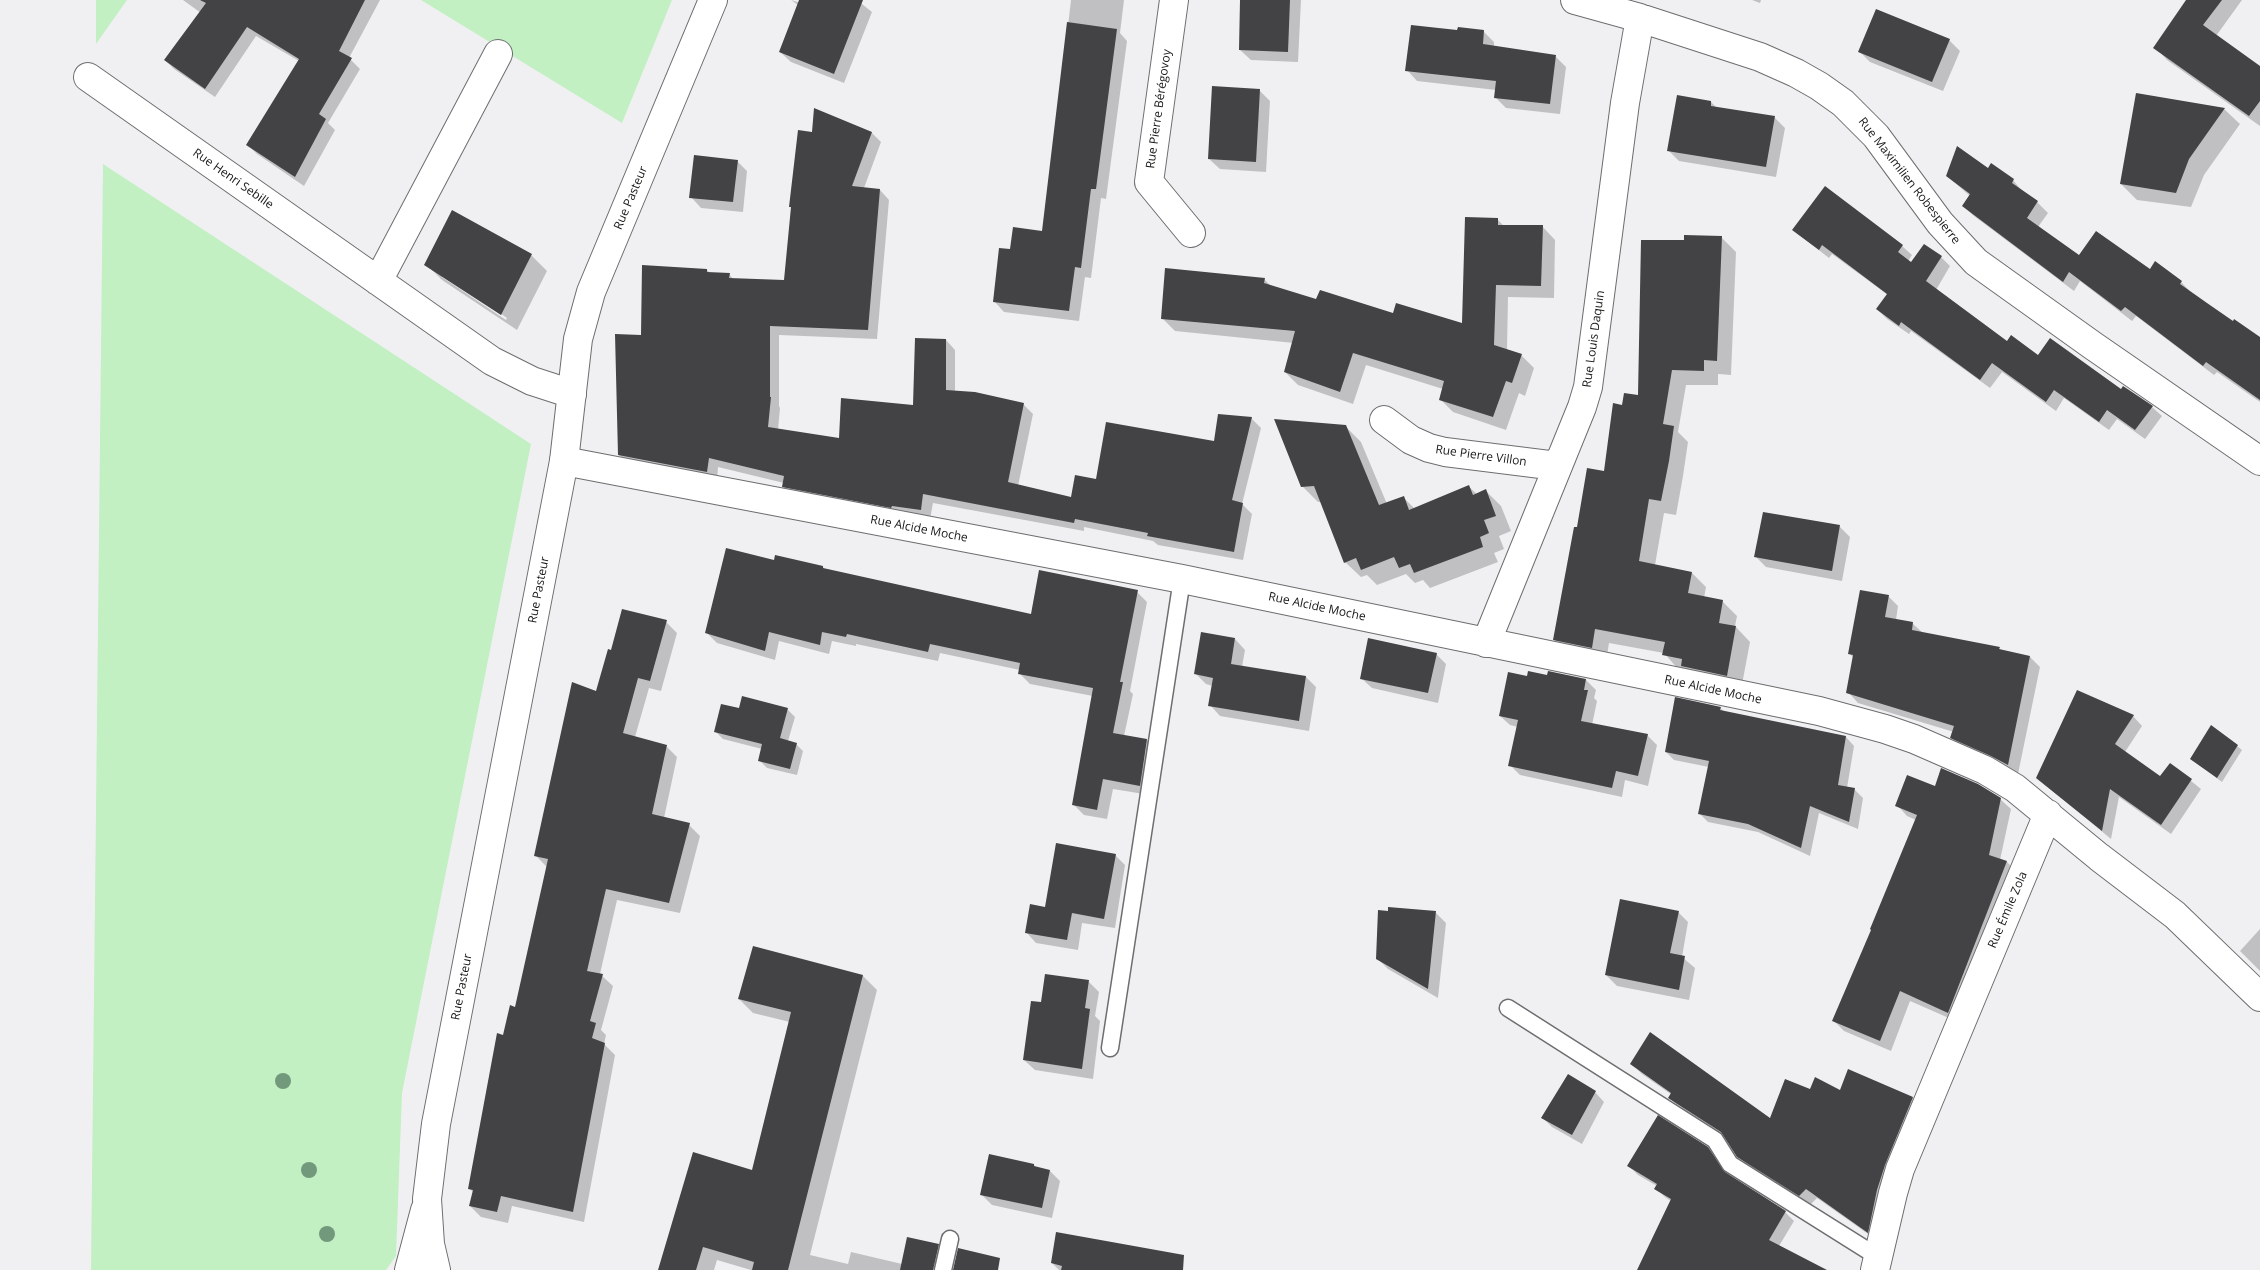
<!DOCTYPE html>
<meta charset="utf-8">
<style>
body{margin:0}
canvas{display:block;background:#f0f0f3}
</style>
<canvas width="2260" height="1270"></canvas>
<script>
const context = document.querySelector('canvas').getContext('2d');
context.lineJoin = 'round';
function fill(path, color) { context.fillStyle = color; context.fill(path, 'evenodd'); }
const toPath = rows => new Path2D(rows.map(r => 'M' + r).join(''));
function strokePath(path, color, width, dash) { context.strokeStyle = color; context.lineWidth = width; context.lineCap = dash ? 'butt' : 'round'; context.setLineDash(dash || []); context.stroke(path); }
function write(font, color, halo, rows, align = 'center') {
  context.font = font + ' "Open Sans",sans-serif'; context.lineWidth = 5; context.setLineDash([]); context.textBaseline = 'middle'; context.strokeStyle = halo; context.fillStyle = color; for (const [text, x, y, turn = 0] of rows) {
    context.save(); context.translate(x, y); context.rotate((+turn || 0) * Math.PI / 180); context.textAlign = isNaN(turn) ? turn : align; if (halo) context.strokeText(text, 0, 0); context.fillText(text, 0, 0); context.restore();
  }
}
fill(toPath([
 [96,0,127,0,96,44],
 [421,0,672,0,622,123],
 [103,164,531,444,402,1093,396,1256,386,1270,91,1270]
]), '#c2f0c3');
fill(toPath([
 [183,0,380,0,349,58,360,69,328,123,335,130,304,186,257,154,248,145,299,61,256,36,215,97,174,69,165,60,201,13],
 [791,0,804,4,801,0,857,0,872,12,844,83,791,62,780,52,798,5],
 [1071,0,1124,0,1120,33,1127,41,1106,199,1101,198,1091,278,1085,277,1079,321,1004,312,994,301,1011,250,1044,233],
 [1241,0,1301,0,1298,62,1251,60,1240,50],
 [1752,0,1761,0,1760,3],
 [2188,0,2242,0,2216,36,2260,68,2260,126,2167,60,2155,47],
 [1458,31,1484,32,1494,42,1494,47,1556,57,1566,67,1560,114,1506,108,1495,97,1496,90,1417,81,1407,70],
 [1949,40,1960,51,1943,91,1870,62,1860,52],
 [1259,90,1270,101,1266,172,1220,169,1209,159],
 [2137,94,2224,109,2240,124,2204,175,2191,207,2137,200,2121,184],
 [1711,102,1717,108,1774,117,1785,128,1776,177,1679,161,1669,151],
 [813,133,872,133,881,142,864,188,880,190,889,200,877,339,779,335,779,406,780,408,778,430,841,439,914,407,946,340,955,350,955,392,1023,404,1033,414,1018,486,1072,498,1097,480,1215,442,1251,418,1261,428,1242,504,1252,514,1243,560,1158,545,1153,541,1084,527,1084,531,933,503,930,519,793,496,783,486,784,483,718,467,717,481,629,465,619,455,642,336,707,270,710,273,729,274,734,280,785,281,792,208,790,207],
 [737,161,747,171,743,212,701,208,691,197],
 [1988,170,2013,180,2023,192,2037,202,2048,213,2038,227,2079,257,2150,271,2181,282,2191,292,2233,323,2260,338,2260,402,2217,372,2214,375,2136,316,2132,321,2080,281,2074,291,1974,216,1963,206,1970,196,1947,176],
 [1497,219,1504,226,1542,226,1555,240,1554,298,1508,297,1507,350,1521,355,1534,368,1525,396,1519,393,1506,430,1453,412,1440,399,1443,389,1366,365,1353,404,1298,385,1285,372,1294,343,1175,331,1162,318,1264,279,1271,286,1317,301,1463,325],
 [1793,230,1902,246,1912,255,1908,261,1911,263,1941,257,1950,266,1936,290,2008,343,2121,391,2152,407,2162,416,2145,439,2117,419,2109,430,2064,398,2056,411,2002,372,1990,388,1911,331,1909,334,1887,319,1877,309,1888,295,1832,254,1829,258],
 [1721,237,1736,252,1731,375,1718,374,1718,385,1686,385,1678,432,1688,442,1683,476,1676,515,1664,513,1655,565,1692,573,1706,587,1704,598,1722,601,1737,616,1735,626,1750,642,1741,690,1678,669,1664,653,1609,643,1606,662,1569,654,1555,640,1578,528,1605,473,1623,406,1640,397,1686,241],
 [531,255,547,271,517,330,442,280,426,264],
 [442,274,507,318,506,320,442,277],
 [1345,426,1361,442,1387,504,1403,497,1415,509,1469,487,1477,494,1486,491,1501,506,1511,531,1499,536,1504,549,1494,553,1498,562,1430,588,1423,580,1415,583,1406,574,1377,585,1367,575,1361,577,1345,562,1321,502,1318,502,1302,486],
 [1840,527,1850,537,1842,581,1766,567,1756,557],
 [775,561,823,567,825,570,1032,616,1137,592,1147,602,1130,691,1133,694,1124,736,1147,740,1157,750,1150,795,1113,789,1107,819,1084,815,1074,805,1093,696,1030,684,1020,674,1020,670,940,653,938,661,856,644,856,646,832,641,829,654,779,641,775,660,717,643,707,633],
 [1888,596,1898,606,1896,620,1912,623,1923,633,1999,648,2002,651,2030,657,2040,667,2018,774,1962,748,1952,738,1954,732,1858,703,1848,692,1854,658,1849,653],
 [666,622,677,633,661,691,649,688,635,737,666,746,677,757,664,818,689,825,700,836,680,913,617,900,600,974,613,986,601,1030,606,1035,604,1044,615,1055,584,1222,512,1206,508,1223,481,1217,470,1206,473,1192,469,1188,504,1036,516,1008,547,867,536,856,612,652],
 [1235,639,1245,650,1242,667,1306,677,1316,687,1309,731,1220,716,1210,705,1213,686,1206,684,1196,674],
 [1436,654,1446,664,1438,703,1372,688,1361,678],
 [1548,676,1586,680,1596,690,1594,698,1597,701,1592,725,1647,735,1657,745,1648,786,1625,780,1622,797,1520,775,1510,765,1518,727,1510,725,1500,716,1528,677],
 [2078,692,2133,716,2142,726,2125,752,2161,777,2170,764,2201,789,2171,834,2119,797,2111,839,2037,778],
 [1720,708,1725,712,1846,737,1854,746,1847,788,1854,789,1863,798,1858,829,1819,813,1810,856,1758,832,1708,822,1699,813,1709,767,1674,760,1666,752],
 [787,709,795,717,788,741,796,744,803,751,797,775,767,768,759,760,762,749,723,739,716,732,740,710],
 [2237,746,2242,750,2222,782,2191,759],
 [1935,788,2000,799,2011,809,2000,860,2007,862,2017,872,1958,1022,1910,1001,1891,1051,1844,1031,1833,1020,1873,931,1916,820,1907,816,1897,805],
 [1115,855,1125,865,1115,928,1082,923,1078,950,1036,943,1026,932,1046,908],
 [1678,912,1688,922,1682,957,1695,968,1689,1000,1617,986,1606,975],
 [1436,913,1446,923,1438,998,1388,969,1377,958],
 [2260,929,2260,971,2240,951],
 [863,976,877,990,810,1255,848,1264,851,1252,902,1264,938,1245,952,1260,950,1270,751,1270,717,1260,714,1270,665,1270,753,1171,790,1022,753,1013,739,999],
 [1088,981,1099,992,1095,1016,1100,1021,1093,1079,1035,1070,1024,1060,1042,1004],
 [1632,1064,1771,1120,1811,1091,1841,1091,1913,1098,1923,1108,1878,1241,1817,1198,1810,1205,1749,1167,1738,1156,1726,1138,1680,1108,1670,1098,1672,1095,1642,1074],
 [1595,1092,1604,1102,1582,1144,1552,1127,1543,1118],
 [1707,1148,1716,1158,1729,1177,1785,1212,1794,1221,1779,1246,1824,1270,1769,1270,1665,1197,1656,1189,1657,1186,1638,1175,1629,1166],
 [1034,1165,1037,1168,1050,1171,1060,1181,1052,1218,992,1205,981,1194],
 [1052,1263,1145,1270,1059,1270]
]), '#0003');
fill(toPath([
 [200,0,365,0,339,51,352,58,319,114,326,119,295,177,246,145,299,59,247,27,205,89,164,60,206,3],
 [799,0,863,0,834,74,779,52],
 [1240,0,1290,0,1288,52,1239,50],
 [2186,0,2222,0,2203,25,2260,66,2260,101,2249,116,2153,48],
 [1876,9,1950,39,1932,82,1858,52],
 [1067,22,1117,29,1096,189,1091,189,1081,268,1075,267,1069,311,993,302,999,248,1010,249,1013,227,1042,231],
 [1411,25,1457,30,1458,27,1484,30,1483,44,1556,55,1550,104,1494,98,1496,81,1405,71],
 [1212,86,1260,89,1256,162,1208,159],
 [2136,93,2225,108,2189,159,2176,193,2120,184],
 [1677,95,1711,101,1711,106,1775,116,1766,167,1667,151],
 [814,108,872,132,852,186,880,189,868,330,770,326,770,397,771,397,768,427,839,438,841,398,913,405,915,338,946,339,946,390,975,392,1024,403,1008,482,1071,497,1075,475,1096,479,1106,422,1214,441,1218,414,1252,417,1232,500,1243,503,1234,552,1147,536,1148,533,1075,519,1074,523,923,494,921,510,892,506,891,508,782,487,784,476,709,458,707,472,618,455,615,334,641,335,642,265,707,269,707,272,730,273,729,278,784,280,791,207,789,207,798,130,812,132],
 [1957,146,1988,168,1991,163,2014,179,2012,183,2038,201,2027,218,2079,255,2096,231,2150,269,2155,261,2182,281,2180,284,2207,303,2233,321,2234,319,2260,337,2260,400,2206,362,2203,366,2125,307,2121,311,2069,272,2063,282,1962,206,1970,194,1946,176],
 [694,155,738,160,733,202,689,198],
 [1825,186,1903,245,1898,252,1911,262,1924,244,1942,256,1926,281,2007,341,2011,335,2038,355,2050,338,2121,389,2123,386,2153,406,2135,430,2107,410,2099,422,2054,390,2046,402,1992,363,1980,380,1901,322,1899,326,1876,309,1887,294,1822,245,1819,250,1792,230],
 [452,210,532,254,501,315,424,265],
 [1465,217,1498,218,1498,225,1543,225,1541,286,1496,285,1494,345,1522,354,1512,383,1506,381,1493,417,1439,400,1444,381,1353,353,1340,392,1284,372,1295,331,1161,319,1165,268,1265,278,1264,283,1316,299,1320,290,1393,313,1396,303,1462,323],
 [1684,235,1722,236,1717,361,1704,360,1704,371,1672,370,1663,424,1674,426,1669,461,1661,501,1649,499,1639,561,1692,572,1688,593,1723,600,1719,623,1736,626,1727,676,1681,666,1682,659,1662,655,1665,642,1595,629,1592,648,1553,640,1574,527,1577,527,1587,468,1604,471,1613,403,1622,405,1624,393,1638,395,1641,240,1684,240],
 [1274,419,1346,425,1379,505,1404,496,1409,510,1469,485,1473,495,1486,489,1496,516,1484,520,1489,533,1480,537,1483,547,1414,573,1410,564,1399,568,1394,557,1361,570,1356,558,1344,563,1314,486,1301,487],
 [1763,512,1840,525,1832,571,1754,557],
 [726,548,774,560,775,555,823,566,823,568,1031,614,1039,570,1138,590,1120,682,1123,682,1113,733,1147,739,1140,786,1103,779,1097,810,1072,805,1093,688,1018,674,1020,663,930,644,928,652,847,634,846,637,822,632,820,645,769,632,765,651,705,633],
 [1860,590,1889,595,1885,617,1913,622,1912,630,2000,647,1999,649,2030,656,2008,765,1991,756,1950,738,1954,726,1846,693,1853,655,1848,654],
 [622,609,667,620,650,681,638,678,623,733,667,745,652,814,690,823,669,903,606,889,587,971,603,974,590,1021,596,1023,592,1038,605,1043,573,1212,501,1196,497,1212,469,1206,473,1190,468,1189,497,1033,503,1035,510,1005,515,1007,548,859,534,856,572,682,596,691,608,649,611,650],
 [1201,632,1235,638,1231,664,1306,676,1299,721,1208,706,1213,678,1194,674],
 [1368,638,1437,653,1428,693,1360,679],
 [1528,671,1547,675,1548,671,1586,679,1584,690,1588,690,1581,721,1648,734,1638,776,1616,771,1612,788,1508,766,1518,720,1499,716,1508,672,1527,676],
 [2077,690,2134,715,2115,744,2160,776,2170,763,2192,779,2161,825,2110,789,2102,831,2036,778],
 [742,696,788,708,780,738,797,743,790,769,758,761,762,744,714,732,721,704,739,708],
 [1675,697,1721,707,1720,710,1846,736,1838,785,1855,788,1849,822,1810,806,1801,848,1748,824,1698,814,1709,761,1665,752],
 [2211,725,2238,745,2217,778,2190,759],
 [1941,768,1978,784,2001,798,1989,855,2007,861,1948,1013,1900,991,1880,1041,1832,1021,1871,930,1870,929,1917,815,1895,806,1907,775,1935,786],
 [1056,843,1116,854,1104,919,1072,913,1067,940,1025,933,1030,904,1045,907],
 [1620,899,1679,911,1670,953,1685,956,1679,990,1605,975],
 [1388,907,1436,911,1428,989,1376,959,1378,910,1388,911],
 [753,946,863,975,788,1270,752,1270,754,1262,703,1247,696,1270,658,1270,693,1152,752,1170,791,1012,738,999],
 [1045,974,1089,980,1085,1008,1090,1009,1082,1069,1023,1060,1031,1001,1041,1002],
 [1650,1032,1770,1118,1785,1079,1810,1089,1815,1077,1840,1090,1848,1069,1913,1097,1885,1165,1877,1190,1868,1233,1806,1189,1799,1196,1737,1157,1721,1132,1668,1098,1671,1093,1630,1064],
 [1568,1074,1596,1091,1572,1135,1541,1118],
 [1658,1115,1708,1147,1725,1172,1786,1211,1769,1240,1827,1270,1637,1270,1671,1199,1654,1189,1657,1184,1627,1166],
 [989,1154,1034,1164,1034,1166,1050,1170,1042,1208,980,1195],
 [1056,1232,1184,1255,1183,1270,1061,1270,1062,1266,1051,1263],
 [907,1237,939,1244,933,1270,900,1270],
 [958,1248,1000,1258,998,1270,953,1270]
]), '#434346');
const lane = toPath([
 [1508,1008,1715,1140,1730,1164,1878,1257],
 [1110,1048,1182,579],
 [943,1270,950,1239]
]);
const street = toPath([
 [1174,0,1149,182,1191,233],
 [1575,0,1640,18,1760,57,1796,73,1819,86,1843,103,1876,136,1940,223,1976,262,2092,345,2260,461],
 [88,77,492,361,532,381,572,394],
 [378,281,498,54],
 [1384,420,1411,440,1429,448,1445,452,1557,466],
 [564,461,1182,579,1819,711,1885,729,1914,739,1985,770,2015,788,2099,857,2175,915,2260,997],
 [1486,643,1582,407,1588,387,1625,103,1640,18],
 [409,1270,425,1210],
 [1875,1270,1893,1193,1900,1169,2048,814]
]);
const secondary = toPath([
 [436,1270,430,1244,427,1199,436,1124,564,461,578,339,591,292,713,0]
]);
strokePath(lane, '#6d6e70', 19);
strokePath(street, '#6d6e70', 30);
strokePath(secondary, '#6d6e70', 30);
strokePath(lane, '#fff', 16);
strokePath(street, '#fff', 28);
strokePath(secondary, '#fff', 28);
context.fillStyle = '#72997b';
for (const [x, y] of [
 [283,1081],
 [309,1170],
 [327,1234]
]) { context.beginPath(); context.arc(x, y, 8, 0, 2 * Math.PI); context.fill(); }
write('12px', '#181819', '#fff', [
 ["Rue Pierre Bérégovoy",1159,109,-82],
 ["Rue Henri Sebille",233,179,35],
 ["Rue Maximilien Robespierre",1909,181,52],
 ["Rue Pasteur",631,198,-67],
 ["Rue Louis Daquin",1594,339,-82],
 ["Rue Pierre Villon",1481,456,8],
 ["Rue Alcide Moche",919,529,11],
 ["Rue Pasteur",539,590,-79],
 ["Rue Alcide Moche",1317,607,12],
 ["Rue Alcide Moche",1713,690,12],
 ["Rue Émile Zola",2008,910,-67],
 ["Rue Pasteur",462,987,-79]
]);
</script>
